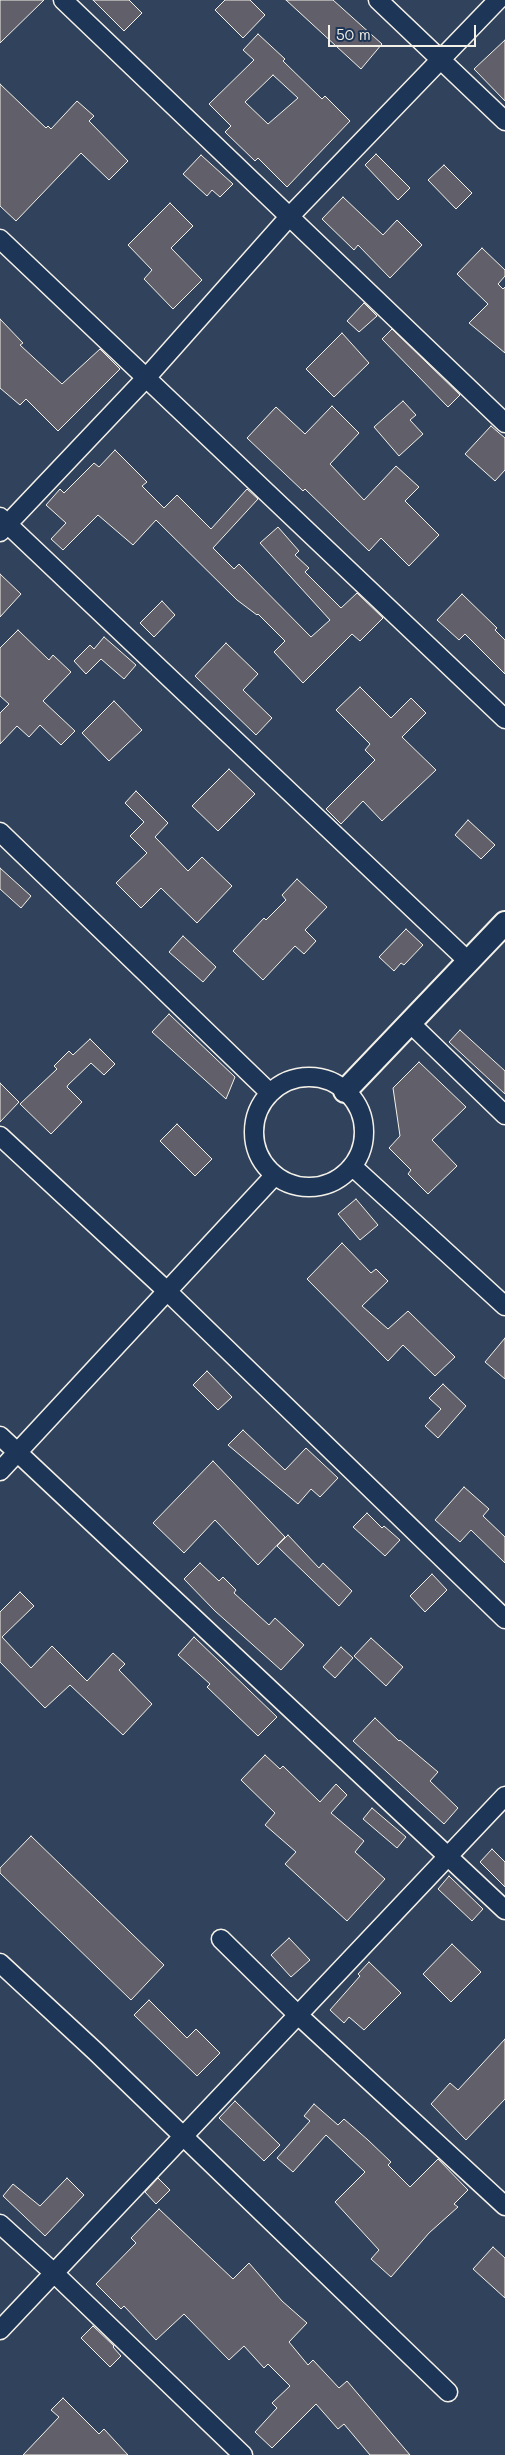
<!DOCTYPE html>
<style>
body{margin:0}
#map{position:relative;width:505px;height:2455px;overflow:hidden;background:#31425d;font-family:Mali,sans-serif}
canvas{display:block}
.scale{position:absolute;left:328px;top:25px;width:148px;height:22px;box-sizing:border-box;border:2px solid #f4f1e8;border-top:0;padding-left:6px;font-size:15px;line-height:18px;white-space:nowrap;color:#f4f1e8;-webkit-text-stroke:4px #1d3557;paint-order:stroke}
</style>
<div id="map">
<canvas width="505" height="2455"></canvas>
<div class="scale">50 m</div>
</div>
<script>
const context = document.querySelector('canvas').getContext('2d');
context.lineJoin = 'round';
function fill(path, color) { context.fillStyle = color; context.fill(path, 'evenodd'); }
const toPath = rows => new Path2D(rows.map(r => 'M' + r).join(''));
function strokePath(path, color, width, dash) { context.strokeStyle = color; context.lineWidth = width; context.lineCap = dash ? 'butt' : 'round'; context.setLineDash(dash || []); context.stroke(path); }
const building = toPath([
 [0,0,44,0,0,43,0,0],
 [93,0,129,0,142,13,124,31,93,0],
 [225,0,250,0,265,15,243,38,215,10,225,0],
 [286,0,333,0,382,44,361,69,286,0],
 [258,34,285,59,283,61,322,99,325,96,350,121,287,187,258,158,255,161,225,132,231,126,209,104,254,60,243,50,258,34],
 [273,75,298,98,268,124,245,102,273,75],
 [505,40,505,101,474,69,505,40],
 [0,84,46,128,48,126,51,129,77,101,94,116,89,121,128,161,109,180,81,153,16,221,0,206,0,84],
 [376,154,410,188,398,200,365,165,376,154],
 [201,155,233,184,220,197,212,190,207,196,183,174,201,155],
 [444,165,472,193,456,209,428,180,444,165],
 [343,197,383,235,397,220,422,245,390,278,358,245,354,250,322,219,343,197],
 [170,203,193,226,171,248,202,280,173,309,144,279,152,270,128,245,170,203],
 [482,248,505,270,505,276,498,284,503,289,505,287,505,353,469,323,488,304,457,274,482,248],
 [364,303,377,316,359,332,347,321,364,303],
 [0,319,23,343,20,345,62,384,100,349,120,369,58,431,26,399,20,405,0,388,0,319],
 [392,329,460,395,448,407,382,339,392,329],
 [342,333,369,363,334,397,306,369,342,333],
 [403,401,416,415,410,420,423,434,399,456,374,427,403,401],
 [332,406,359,433,330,464,364,500,396,466,419,487,405,501,439,535,409,566,381,538,369,551,305,489,303,491,247,438,276,407,305,434,332,406],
 [491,426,505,438,505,470,495,481,465,454,491,426],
 [115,450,147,482,142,486,164,508,177,495,211,529,247,489,258,499,213,548,234,569,239,564,311,637,330,620,260,543,278,527,299,551,295,555,309,568,305,572,341,608,357,593,383,618,360,641,352,634,303,683,274,652,285,641,258,614,257,615,237,600,156,520,133,545,98,515,63,550,51,539,66,523,46,505,60,489,64,493,94,463,99,467,115,450],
 [0,574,21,594,0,617,0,574],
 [462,594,497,628,495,630,505,640,505,674,465,634,459,640,437,620,462,594],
 [162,601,175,615,154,637,140,623,162,601],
 [18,630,49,660,53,655,71,672,43,701,75,731,61,745,40,725,29,737,17,726,0,744,0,713,9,704,0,696,0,648,18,630],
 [104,637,136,665,124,679,101,659,86,674,74,661,90,645,94,649,104,637],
 [226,643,258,674,243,690,272,718,256,735,195,676,226,643],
 [360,687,391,718,411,698,426,713,402,737,436,770,382,821,363,801,341,824,326,809,375,760,365,750,370,744,336,710,360,687],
 [114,701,142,730,109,761,82,733,114,701],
 [229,769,255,794,218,831,192,806,229,769],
 [136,791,168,823,155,837,188,871,202,857,232,886,197,923,161,888,141,908,116,883,147,853,130,836,144,822,125,803,136,791],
 [468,820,495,845,481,859,455,835,468,820],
 [0,868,31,896,21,908,0,889,0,868],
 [297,879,327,907,305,930,316,941,304,954,295,946,263,980,233,951,264,918,266,920,286,900,282,895,297,879],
 [406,929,423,945,404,965,401,963,394,971,379,957,406,929],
 [183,936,216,967,203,982,169,952,183,936],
 [169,1014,235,1077,226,1099,152,1032,169,1014],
 [460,1030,505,1071,505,1094,449,1042,460,1030],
 [90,1039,115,1064,104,1075,91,1063,68,1085,67,1087,82,1102,51,1134,20,1104,57,1069,54,1066,69,1051,73,1055,90,1039],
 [419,1062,466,1107,432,1140,457,1166,428,1194,408,1174,411,1170,389,1148,400,1136,393,1088,419,1062],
 [0,1083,19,1102,0,1122,0,1083],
 [177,1124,212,1159,195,1176,160,1141,177,1124],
 [356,1199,378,1225,360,1240,338,1214,356,1199],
 [342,1243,371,1273,376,1269,388,1281,362,1306,388,1329,408,1311,455,1357,435,1376,403,1345,388,1361,307,1279,342,1243],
 [505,1338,505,1379,485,1362,505,1338],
 [207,1371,232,1397,218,1410,193,1385,207,1371],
 [443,1384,466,1406,438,1438,425,1426,441,1409,429,1398,443,1384],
 [243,1430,285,1470,306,1448,338,1478,320,1497,311,1489,298,1504,228,1445,243,1430],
 [213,1461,285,1537,258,1565,215,1520,184,1553,153,1523,213,1461],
 [464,1487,489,1509,483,1516,505,1537,505,1563,471,1530,460,1542,435,1520,464,1487],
 [367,1513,382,1528,384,1526,400,1540,385,1556,353,1527,367,1513],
 [288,1535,319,1568,323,1563,352,1591,339,1606,277,1546,288,1535],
 [200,1563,219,1581,223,1577,236,1590,234,1593,269,1625,275,1618,304,1645,281,1670,215,1611,184,1579,200,1563],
 [432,1574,447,1590,425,1612,410,1596,432,1574],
 [20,1592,34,1606,2,1637,31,1668,52,1646,87,1681,113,1653,125,1664,119,1670,152,1704,123,1735,70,1685,45,1708,0,1662,0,1612,20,1592],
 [194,1637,277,1717,258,1736,207,1687,210,1684,178,1655,194,1637],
 [371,1638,403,1667,386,1686,354,1656,371,1638],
 [341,1647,353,1658,335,1678,323,1667,341,1647],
 [375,1718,399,1741,400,1740,438,1772,430,1781,458,1808,444,1824,353,1741,375,1718],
 [265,1755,280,1769,283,1766,320,1802,336,1784,347,1795,331,1813,364,1841,355,1852,385,1879,347,1921,285,1864,296,1852,265,1825,275,1813,241,1780,265,1755],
 [372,1808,406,1837,397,1848,363,1819,372,1808],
 [31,1836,164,1965,131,2000,0,1873,0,1868,31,1836],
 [492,1849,505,1862,505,1887,480,1862,492,1849],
 [449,1876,483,1909,472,1921,438,1889,449,1876],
 [289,1938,310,1960,291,1977,271,1955,289,1938],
 [452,1944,481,1972,451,2002,423,1974,452,1944],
 [369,1962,401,1993,364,2030,349,2017,344,2023,330,2010,360,1976,358,1974,369,1962],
 [149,2000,187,2038,196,2029,220,2053,197,2076,134,2015,149,2000],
 [505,2039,505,2099,466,2140,431,2104,450,2083,458,2090,505,2039],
 [235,2101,280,2145,264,2161,219,2118,235,2101],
 [314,2104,338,2125,344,2119,368,2140,391,2162,388,2165,410,2187,438,2159,468,2190,454,2204,458,2207,429,2233,391,2277,371,2259,379,2250,335,2202,365,2172,326,2135,293,2172,277,2158,310,2121,304,2116,314,2104],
 [67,2178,84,2195,45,2236,3,2196,13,2184,40,2206,67,2178],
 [158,2178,170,2190,156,2204,145,2192,158,2178],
 [159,2209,233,2279,249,2263,282,2301,307,2323,289,2342,308,2365,313,2360,339,2388,347,2381,410,2455,370,2455,344,2424,338,2429,316,2404,272,2448,255,2432,277,2408,272,2403,290,2386,268,2364,264,2368,244,2346,229,2360,184,2314,156,2340,124,2306,121,2309,96,2284,136,2243,131,2238,159,2209],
 [493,2247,505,2258,505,2298,473,2269,493,2247],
 [93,2326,114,2346,113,2347,121,2356,110,2367,81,2338,93,2326],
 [63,2398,99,2434,104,2429,128,2455,23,2455,59,2417,51,2410,63,2398]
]);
fill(building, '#605f6a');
strokePath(building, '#f4f1e8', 1);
const minor = toPath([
 [63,0,505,423],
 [378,0,505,121],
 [0,239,505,719],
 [0,517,469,962],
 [0,532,146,378,289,217,498,0],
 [0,832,270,1093],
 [409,1022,505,1115],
 '254 1132a55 55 0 1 1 110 0a55 55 0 1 1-110 0Z',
 [0,1136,167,1291,505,1619],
 [352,1166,505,1306],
 [0,1436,505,1910],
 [0,1471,275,1175],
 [221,1939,298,2015,505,2206],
 [0,1963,95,2051,448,2392],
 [0,2224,54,2273,243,2455],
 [0,2330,505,1796]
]);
const tertiary = toPath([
 [345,1091,505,923]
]);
strokePath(minor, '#f4f1e8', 21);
strokePath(tertiary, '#f4f1e8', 26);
strokePath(minor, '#1d3557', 18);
strokePath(tertiary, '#1d3557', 22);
</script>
